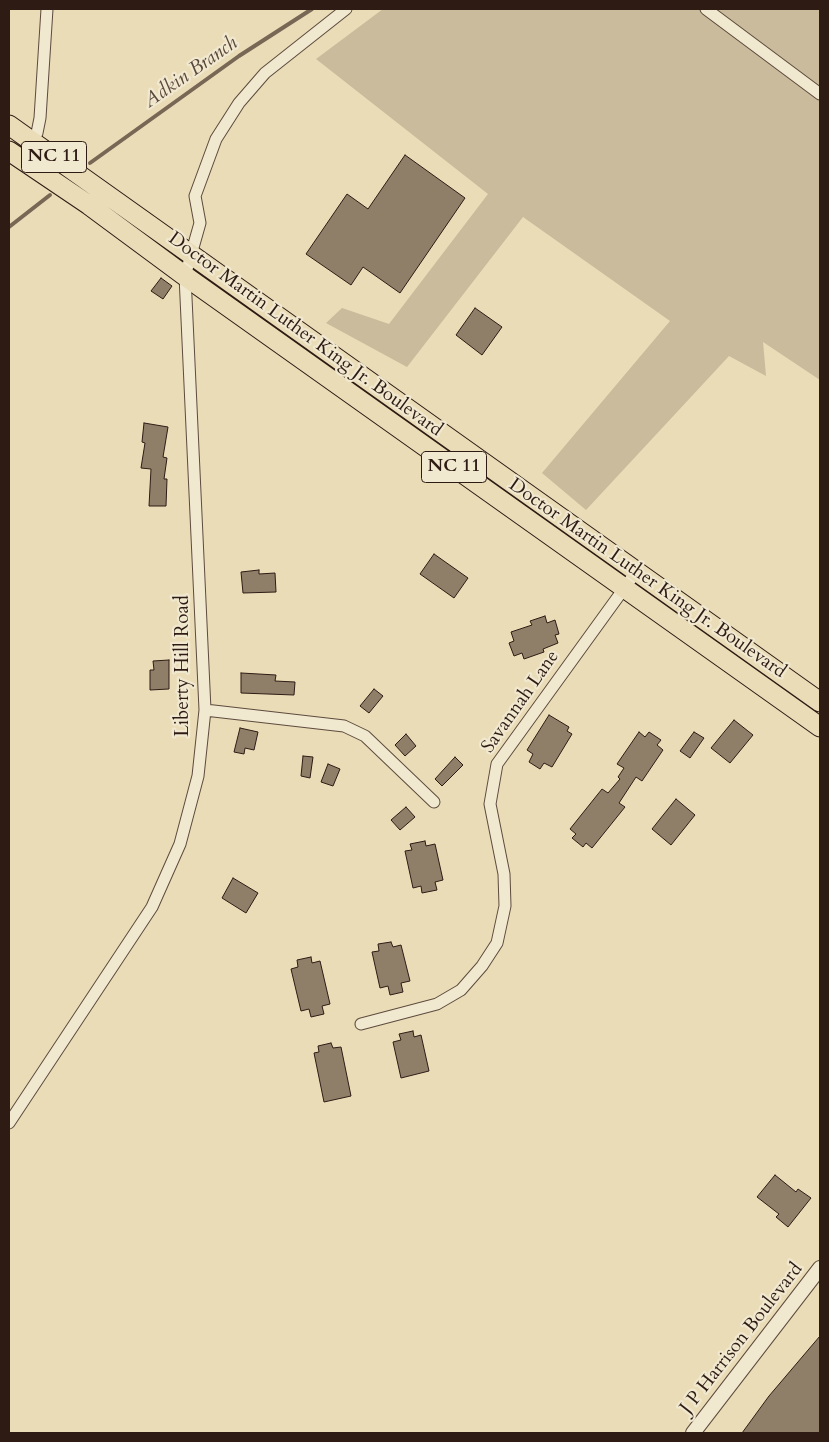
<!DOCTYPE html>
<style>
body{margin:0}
#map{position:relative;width:829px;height:1442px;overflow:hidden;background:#e9dcb7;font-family:Cardo,serif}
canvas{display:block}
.frame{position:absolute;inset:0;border:10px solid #2e1b14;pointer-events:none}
</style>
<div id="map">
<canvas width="829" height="1442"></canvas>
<div class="frame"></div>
</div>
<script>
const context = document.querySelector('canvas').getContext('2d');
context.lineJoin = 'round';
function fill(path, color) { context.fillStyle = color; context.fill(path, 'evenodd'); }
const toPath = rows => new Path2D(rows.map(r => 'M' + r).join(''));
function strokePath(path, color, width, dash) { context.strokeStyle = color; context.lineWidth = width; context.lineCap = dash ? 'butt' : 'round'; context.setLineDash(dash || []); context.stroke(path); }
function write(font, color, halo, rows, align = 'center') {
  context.font = font + ' Cardo,serif'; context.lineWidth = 4.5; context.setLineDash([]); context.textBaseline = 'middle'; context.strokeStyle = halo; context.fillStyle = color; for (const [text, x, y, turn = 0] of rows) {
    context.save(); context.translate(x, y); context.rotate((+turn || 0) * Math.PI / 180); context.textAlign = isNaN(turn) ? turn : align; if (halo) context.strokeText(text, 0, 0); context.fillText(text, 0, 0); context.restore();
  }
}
fill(toPath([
 [383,9,820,9,820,380,763,342,766,376,729,356,586,510,542,473,670,321,523,217,407,367,326,323,342,308,389,324,488,194,316,59]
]), '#c9bb9b');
strokePath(toPath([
 [90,163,239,56,312,9],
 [9,227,50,195]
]), '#786755', 4);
const building = toPath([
 [405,155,465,198,400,293,363,267,351,285,306,254,347,194,368,209,405,155],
 [161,278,172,286,163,299,151,291,161,278],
 [475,308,502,327,482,355,456,335,475,308],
 [144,423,168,427,163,457,167,458,164,479,167,479,166,506,149,506,151,469,141,468,145,443,142,442,144,423],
 [434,554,468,578,454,598,420,574,434,554],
 [259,570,259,574,275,573,276,592,243,593,241,572,259,570],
 [545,616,547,623,555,620,559,634,555,635,558,643,543,649,544,652,524,659,522,653,514,656,509,643,514,641,511,632,532,625,530,621,545,616],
 [169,660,169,689,150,690,150,670,154,670,153,661,169,660],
 [241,673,276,675,275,681,295,682,294,695,241,693,241,673],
 [374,689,383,696,369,713,360,706,374,689],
 [549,715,569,727,567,731,572,734,552,767,544,763,540,769,529,762,533,754,527,750,549,715],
 [734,720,753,735,730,763,711,748,734,720],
 [240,728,258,732,254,750,245,748,244,754,234,752,240,728],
 [639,732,645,737,649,732,661,740,657,745,663,750,642,781,636,777,619,803,625,807,592,848,586,843,583,847,572,838,576,834,570,829,602,789,608,793,620,779,618,777,624,768,617,764,639,732],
 [694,732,704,738,690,758,680,751,694,732],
 [406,734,416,746,405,756,395,745,406,734],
 [303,756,313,757,310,778,301,776,303,756],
 [455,757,463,765,442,786,435,779,455,757],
 [328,764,340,769,333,786,321,782,328,764],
 [676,799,695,815,671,845,652,829,676,799],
 [406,807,415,817,400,830,391,820,406,807],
 [425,841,426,846,435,844,443,880,435,882,437,890,422,893,421,886,413,888,405,851,412,850,410,844,425,841],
 [233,878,258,893,246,913,222,898,233,878],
 [391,942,393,947,401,945,410,981,401,983,403,992,390,995,388,986,380,988,372,952,379,951,378,944,391,942],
 [311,957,312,963,320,961,330,1004,322,1006,324,1014,311,1017,309,1009,301,1011,291,969,298,967,297,960,311,957],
 [413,1031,414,1037,421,1035,429,1071,401,1078,393,1042,401,1040,399,1034,413,1031],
 [331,1043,333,1048,341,1047,351,1096,324,1102,314,1053,319,1052,318,1046,331,1043],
 [775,1175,796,1192,798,1189,811,1198,788,1227,776,1217,779,1214,757,1197,775,1175],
 [820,1336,820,1433,742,1433,769,1396,820,1336]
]);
fill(building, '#8f7f69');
strokePath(building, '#2e1b14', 1);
const minor = toPath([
 [706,9,820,94],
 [22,161,37,133,40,118,47,9],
 [205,710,344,726,365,736,434,802],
 [361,1024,437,1004,461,990,482,966,497,943,505,906,504,874,490,804,497,764,636,572],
 [9,1123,152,907,180,844,198,776,205,710,185,276,200,223,195,196,216,139,239,103,265,73,346,9]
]);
const tertiary = toPath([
 [693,1433,820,1268]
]);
const trunk = toPath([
 [9,125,820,702],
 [9,151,89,205,185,276,820,727]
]);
strokePath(minor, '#5d4b3d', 13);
strokePath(tertiary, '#5d4b3d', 16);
strokePath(trunk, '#2e1b14', 21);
strokePath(minor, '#f1e8d0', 11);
strokePath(tertiary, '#f1e8d0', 14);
strokePath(trunk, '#e9dcb7', 19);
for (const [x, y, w] of [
 [54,157,65],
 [454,467,65]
]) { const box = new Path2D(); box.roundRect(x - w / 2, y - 15.5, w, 31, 4); context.fillStyle = '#f1e8d0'; context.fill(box); strokePath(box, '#2e1b14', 1); }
write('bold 18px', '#2e1b14', null, [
 ["NC 11",54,157],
 ["NC 11",454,467]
]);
write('19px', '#2e1b14', '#f1e8d0', [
 ["Doctor Martin Luther King Jr. Boulevard",305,335,36],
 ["Doctor Martin Luther King Jr. Boulevard",647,579,35],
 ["Liberty Hill Road",184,666,-90],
 ["Savannah Lane",521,702,-55],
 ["J P Harrison Boulevard",742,1339,-52]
]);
write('italic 20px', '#59473a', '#f1e8d0', [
 ["Adkin Branch",191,73,-35]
]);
</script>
